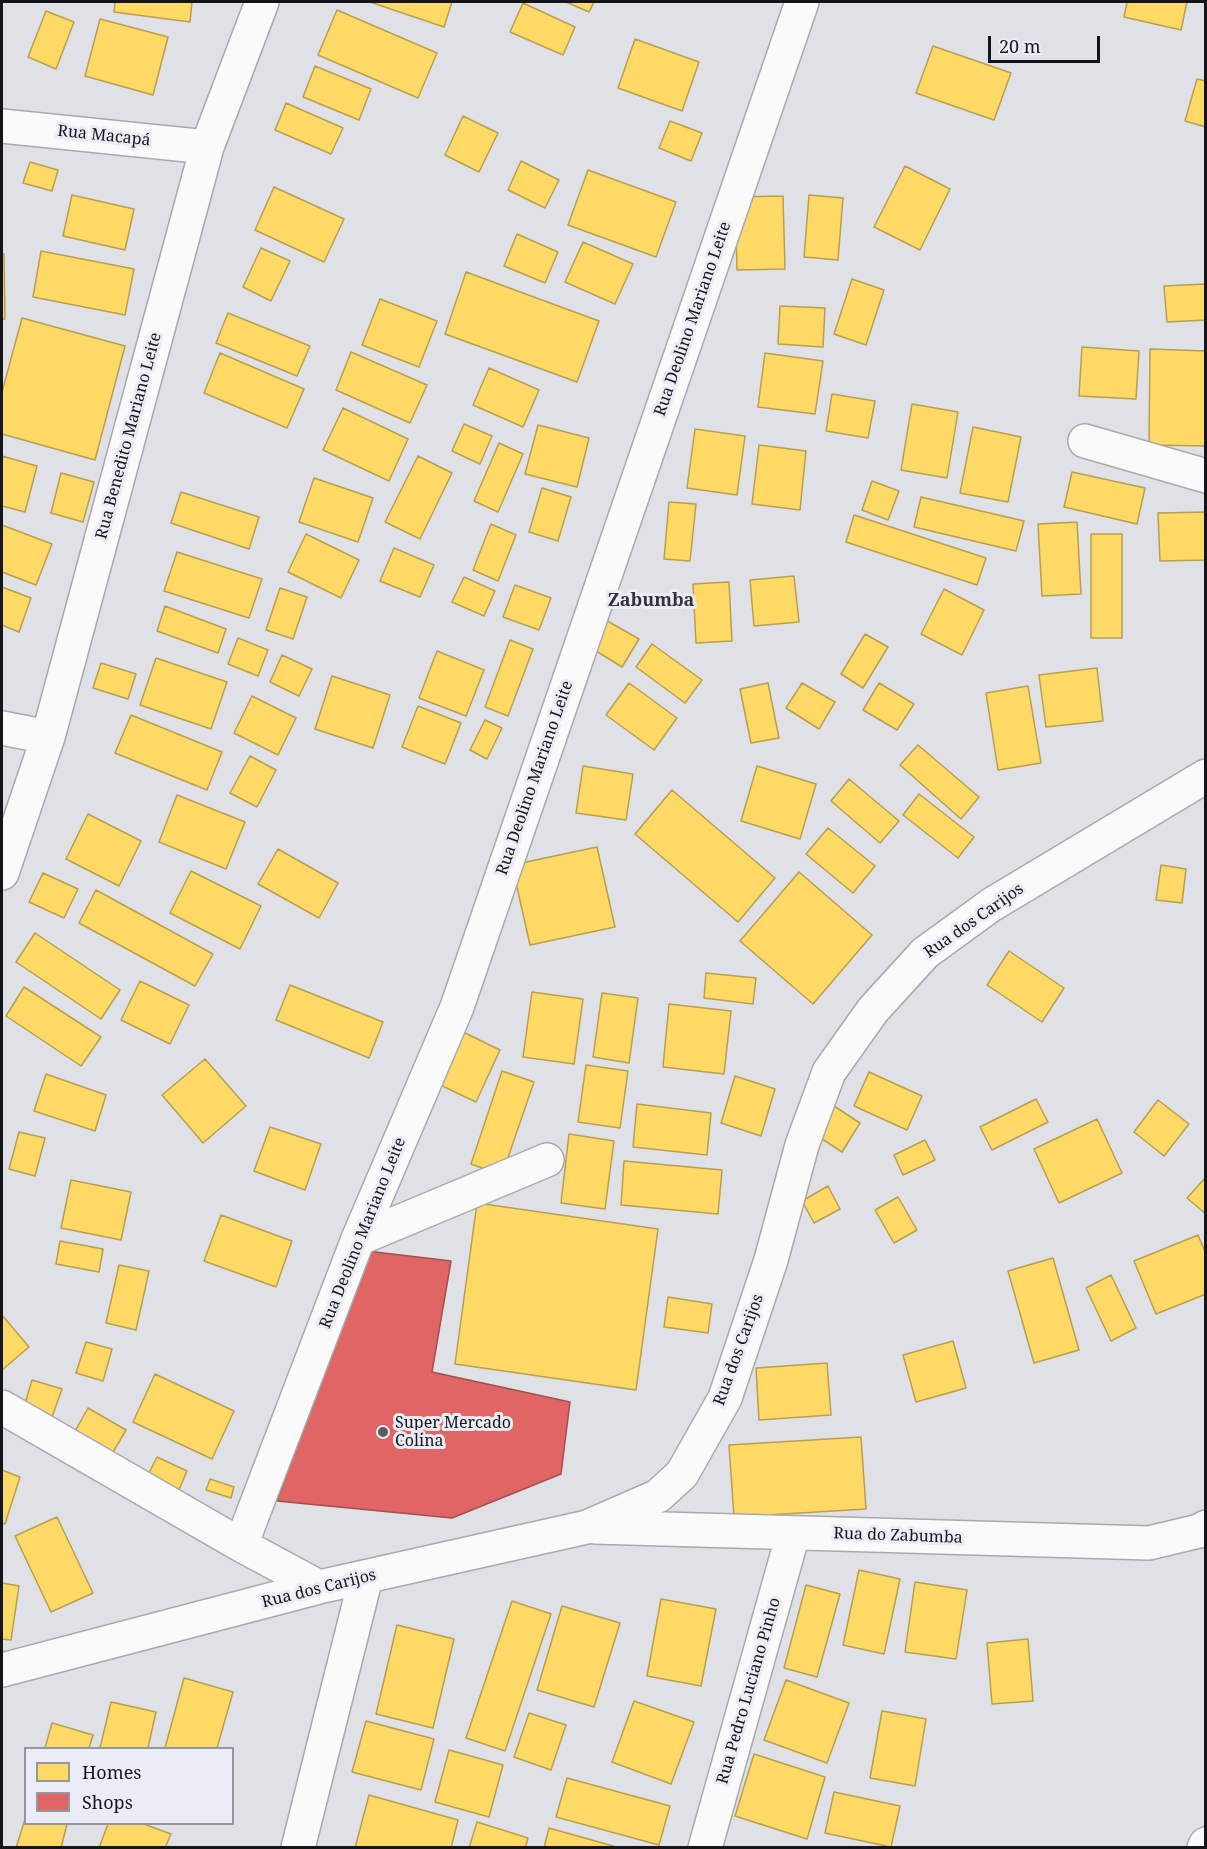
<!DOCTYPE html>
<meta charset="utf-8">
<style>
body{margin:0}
#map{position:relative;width:1207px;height:1849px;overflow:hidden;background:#e0e1e6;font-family:"Noto Serif",serif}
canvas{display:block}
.frame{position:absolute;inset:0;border:3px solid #141518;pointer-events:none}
.legend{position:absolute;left:24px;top:1747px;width:210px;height:78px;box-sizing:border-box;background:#ebedf6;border:2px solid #95979d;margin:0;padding:8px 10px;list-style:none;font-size:18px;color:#141518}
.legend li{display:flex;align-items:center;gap:12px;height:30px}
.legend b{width:30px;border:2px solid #95979d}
.scale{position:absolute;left:988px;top:36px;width:112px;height:27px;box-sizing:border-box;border:3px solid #141518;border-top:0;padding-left:8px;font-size:18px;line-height:21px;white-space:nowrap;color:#141518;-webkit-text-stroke:4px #ebedf6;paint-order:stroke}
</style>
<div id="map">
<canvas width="1207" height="1849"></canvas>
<div class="frame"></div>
<ul class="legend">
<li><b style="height:16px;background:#ffd966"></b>Homes</li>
<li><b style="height:16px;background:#e06666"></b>Shops</li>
</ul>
<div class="scale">20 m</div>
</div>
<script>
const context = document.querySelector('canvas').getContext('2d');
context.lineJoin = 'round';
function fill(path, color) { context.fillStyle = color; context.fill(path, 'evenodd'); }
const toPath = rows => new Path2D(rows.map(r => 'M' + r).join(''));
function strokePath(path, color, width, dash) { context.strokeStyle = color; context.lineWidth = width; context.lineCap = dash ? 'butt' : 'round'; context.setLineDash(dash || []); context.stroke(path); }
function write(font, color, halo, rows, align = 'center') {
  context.font = font + ' "Noto Serif",serif'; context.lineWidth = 6; context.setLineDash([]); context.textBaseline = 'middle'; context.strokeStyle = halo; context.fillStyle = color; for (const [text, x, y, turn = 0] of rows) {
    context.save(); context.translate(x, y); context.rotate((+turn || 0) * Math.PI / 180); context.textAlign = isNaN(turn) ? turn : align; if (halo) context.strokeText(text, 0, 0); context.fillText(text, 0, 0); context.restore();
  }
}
const homes = toPath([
 [115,2,192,2,190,22,114,12,115,2],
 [370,2,452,2,444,27,370,2],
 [566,2,594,2,589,12,566,2],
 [1127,2,1187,2,1181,30,1124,17,1127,2],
 [523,3,575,27,563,55,510,32,523,3],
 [337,10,437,53,418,98,318,55,337,10],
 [46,11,74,22,56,69,28,57,46,11],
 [100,19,168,37,153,95,85,76,100,19],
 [635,39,699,62,682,111,618,88,635,39],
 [933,46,1011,73,994,120,916,93,933,46],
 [315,66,371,89,359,120,303,97,315,66],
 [1197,79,1206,81,1206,127,1185,121,1197,79],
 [286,103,343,128,331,154,275,130,286,103],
 [463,116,498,133,479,172,445,155,463,116],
 [670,121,702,133,691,161,659,148,670,121],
 [521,161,559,180,545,208,508,190,521,161],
 [30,162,58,170,52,191,23,183,30,162],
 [905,166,950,189,920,250,874,227,905,166],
 [588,170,676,202,656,257,568,225,588,170],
 [274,187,344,219,324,262,255,230,274,187],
 [72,195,134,209,125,250,63,236,72,195],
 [809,195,843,198,838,260,804,257,809,195],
 [783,196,785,269,737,270,735,197,783,196],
 [517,234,558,252,545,283,504,266,517,234],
 [583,242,633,264,615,304,565,282,583,242],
 [261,248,290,261,271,301,243,287,261,248],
 [41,251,134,269,125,315,33,297,41,251],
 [2,254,4,254,5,319,2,319,2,254],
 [466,272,599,321,577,382,445,334,466,272],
 [852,279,884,290,866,345,834,334,852,279],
 [1206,284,1206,320,1167,322,1164,286,1206,284],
 [380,299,437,321,419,367,362,345,380,299],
 [780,306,825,308,823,347,778,344,780,306],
 [228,313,310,346,297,376,216,343,228,313],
 [22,318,125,346,95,460,2,434,2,392,22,318],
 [1082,347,1139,351,1136,399,1079,396,1082,347],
 [1150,349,1206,351,1206,446,1149,445,1150,349],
 [351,352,427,385,410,423,336,390,351,352],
 [220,353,304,389,287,428,204,393,220,353],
 [765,353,823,361,815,414,758,407,765,353],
 [489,368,539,390,523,427,473,405,489,368],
 [832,394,875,401,868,438,826,431,832,394],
 [912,404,958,412,947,478,901,470,912,404],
 [343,408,408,439,389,481,323,450,343,408],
 [464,424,492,436,480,464,452,451,464,424],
 [538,425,589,438,577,487,525,474,538,425],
 [973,427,1021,437,1008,502,960,493,973,427],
 [695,429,745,436,737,495,687,488,695,429],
 [499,443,523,454,498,512,474,501,499,443],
 [759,445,806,451,800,510,752,504,759,445],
 [2,456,37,466,25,512,2,506,2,456],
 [418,456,452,473,420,539,385,522,418,456],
 [1072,472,1145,488,1137,524,1064,507,1072,472],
 [61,473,94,482,83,522,51,513,61,473],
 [314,478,373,498,358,542,299,522,314,478],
 [872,481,899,491,888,520,862,510,872,481],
 [542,488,571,497,558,541,529,532,542,488],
 [181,492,259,517,249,549,171,523,181,492],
 [921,497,1024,521,1016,551,914,527,921,497],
 [669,502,696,504,690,561,664,559,669,502],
 [1206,512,1206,560,1160,561,1158,513,1206,512],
 [854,515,986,558,977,585,846,542,854,515],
 [1077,522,1081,594,1042,596,1038,524,1077,522],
 [491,524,516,535,498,581,473,570,491,524],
 [2,525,52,544,36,585,2,572,2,525],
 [306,534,359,560,341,598,288,572,306,534],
 [1091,534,1122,534,1122,638,1091,638,1091,534],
 [394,548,434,565,420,597,380,581,394,548],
 [177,552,262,579,249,618,164,591,177,552],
 [794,576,799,622,754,626,750,580,794,576],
 [464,577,495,591,484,616,452,602,464,577],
 [729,582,732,641,696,643,693,584,729,582],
 [515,585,551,598,539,630,503,617,515,585],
 [2,587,31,598,19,632,2,625,2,587],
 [280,588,307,597,293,639,266,630,280,588],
 [944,589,984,610,962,655,921,634,944,589],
 [165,606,226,629,218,653,157,631,165,606],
 [604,619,639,639,622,667,588,646,604,619],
 [865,634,888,647,863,688,841,674,865,634],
 [238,638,268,650,258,676,228,664,238,638],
 [510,640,533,649,508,716,485,707,510,640],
 [652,644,702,680,685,703,636,667,652,644],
 [437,651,484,670,466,716,419,698,437,651],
 [282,655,312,669,299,696,270,682,282,655],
 [156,658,227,682,211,729,140,705,156,658],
 [101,663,136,674,128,699,93,688,101,663],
 [1097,668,1103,721,1046,727,1039,675,1097,668],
 [332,676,390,695,373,748,315,729,332,676],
 [629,683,677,718,654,750,606,715,629,683],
 [768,683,779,738,751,743,740,689,768,683],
 [802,683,835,702,819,729,786,708,802,683],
 [879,683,914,704,897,730,863,710,879,683],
 [1028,686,1041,763,998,770,986,693,1028,686],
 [252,696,296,718,278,755,234,733,252,696],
 [418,706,461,723,445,764,402,747,418,706],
 [131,715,222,752,207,790,115,753,131,715],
 [485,720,502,728,487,759,470,750,485,720],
 [918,745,979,797,961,819,900,765,918,745],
 [250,756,276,770,257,807,230,793,250,756],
 [583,766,633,774,626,820,576,813,583,766],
 [757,766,816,784,800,839,741,821,757,766],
 [849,779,899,821,880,843,831,801,849,779],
 [672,790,775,878,738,922,635,834,672,790],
 [919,794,974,837,958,858,903,815,919,794],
 [177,795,245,822,226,869,159,842,177,795],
 [88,814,141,841,119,886,66,859,88,814],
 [828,828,875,866,853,893,806,854,828,828],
 [597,847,615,927,530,945,512,865,597,847],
 [278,849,338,883,319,918,258,884,278,849],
 [1161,865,1186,869,1182,903,1156,900,1161,865],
 [191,871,261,906,240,949,170,913,191,871],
 [799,872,872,935,813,1004,740,941,799,872],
 [43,873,78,889,64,918,29,902,43,873],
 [96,890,213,954,195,986,79,923,96,890],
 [35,933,120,990,101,1019,16,962,35,933],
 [1009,951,1064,988,1042,1022,987,985,1009,951],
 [706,973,756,978,753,1004,704,998,706,973],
 [140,981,189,1005,170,1044,121,1020,140,981],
 [290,985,383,1022,369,1058,276,1020,290,985],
 [24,987,101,1037,81,1066,6,1016,24,987],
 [532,992,583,999,574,1064,523,1057,532,992],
 [602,993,638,998,629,1063,593,1057,602,993],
 [669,1004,731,1011,724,1074,663,1067,669,1004],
 [463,1032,500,1050,476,1102,438,1084,463,1032],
 [205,1059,246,1106,203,1143,162,1095,205,1059],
 [586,1065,628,1071,620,1128,578,1122,586,1065],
 [502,1071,534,1082,502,1175,471,1164,502,1071],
 [869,1072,922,1096,907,1130,854,1106,869,1072],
 [46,1074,106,1095,95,1131,34,1111,46,1074],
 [735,1076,775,1089,761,1136,721,1123,735,1076],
 [1036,1099,1048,1122,992,1150,980,1127,1036,1099],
 [1158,1100,1189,1124,1164,1156,1134,1132,1158,1100],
 [637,1104,711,1113,707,1155,633,1147,637,1104],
 [834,1106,860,1123,842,1152,816,1135,834,1106],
 [1097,1119,1122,1173,1059,1203,1034,1149,1097,1119],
 [270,1127,321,1144,305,1190,254,1171,270,1127],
 [19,1132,45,1138,35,1176,9,1169,19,1132],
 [569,1134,614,1141,605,1209,561,1203,569,1134],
 [925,1140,935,1160,903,1175,894,1155,925,1140],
 [624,1161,722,1170,718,1214,621,1205,624,1161],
 [1206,1177,1206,1214,1187,1198,1206,1177],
 [71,1180,131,1192,121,1240,61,1228,71,1180],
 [828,1186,840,1209,814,1223,802,1201,828,1186],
 [898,1197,917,1230,894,1243,875,1210,898,1197],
 [477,1203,658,1229,636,1390,455,1364,477,1203],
 [221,1215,292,1241,276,1287,204,1261,221,1215],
 [1198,1235,1206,1254,1206,1294,1156,1314,1134,1261,1198,1235],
 [60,1241,103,1249,99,1272,56,1264,60,1241],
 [1053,1258,1079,1350,1034,1363,1008,1271,1053,1258],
 [119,1265,149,1271,136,1330,106,1323,119,1265],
 [1111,1275,1136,1328,1111,1341,1086,1288,1111,1275],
 [668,1297,712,1304,708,1333,664,1327,668,1297],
 [2,1315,29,1347,2,1370,2,1315],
 [953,1341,966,1388,916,1402,903,1355,953,1341],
 [86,1342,112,1349,103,1381,76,1373,86,1342],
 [827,1363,831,1415,759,1420,756,1368,827,1363],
 [155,1374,234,1411,212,1459,133,1422,155,1374],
 [32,1380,62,1389,51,1420,23,1410,32,1380],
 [88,1408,126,1430,112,1454,74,1433,88,1408],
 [861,1437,866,1509,734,1517,729,1445,861,1437],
 [157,1457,187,1471,178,1492,147,1477,157,1457],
 [2,1470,20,1477,5,1524,2,1523,2,1470],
 [210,1479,234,1487,231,1498,206,1490,210,1479],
 [57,1517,93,1593,51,1612,15,1536,57,1517],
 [859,1570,900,1579,884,1654,843,1645,859,1570],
 [915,1582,967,1590,956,1659,905,1652,915,1582],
 [2,1583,19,1586,11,1640,2,1639,2,1583],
 [806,1585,840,1594,817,1677,784,1668,806,1585],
 [661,1599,716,1609,701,1686,647,1676,661,1599],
 [512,1601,551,1614,505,1751,466,1738,512,1601],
 [562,1606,620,1623,594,1707,537,1690,562,1606],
 [397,1625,454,1639,433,1728,376,1714,397,1625],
 [1028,1639,1033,1701,992,1704,987,1643,1028,1639],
 [184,1678,233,1692,217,1748,165,1748,184,1678],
 [786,1680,849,1703,827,1763,764,1740,786,1680],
 [634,1701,694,1722,671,1784,612,1762,634,1701],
 [111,1702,156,1712,148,1748,100,1748,111,1702],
 [882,1711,926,1719,915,1786,870,1778,882,1711],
 [529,1713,566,1725,551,1770,514,1757,529,1713],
 [366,1721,434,1739,421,1790,352,1772,366,1721],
 [52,1723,93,1735,89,1748,45,1748,52,1723],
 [449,1750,503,1765,489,1817,435,1802,449,1750],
 [754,1754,825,1777,807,1839,735,1816,754,1754],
 [567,1778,670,1806,659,1845,556,1817,567,1778],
 [834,1792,900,1806,891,1847,825,1833,834,1792],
 [369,1795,458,1820,451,1848,355,1848,369,1795],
 [26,1816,26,1824,67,1824,61,1848,16,1848,26,1816],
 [477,1822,528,1838,525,1848,469,1848,477,1822],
 [108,1824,144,1824,171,1834,165,1848,99,1848,108,1824],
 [549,1828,620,1848,544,1848,549,1828]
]);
fill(homes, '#ffd966');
strokePath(homes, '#b89e4f', 1.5);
const shops = toPath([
 [367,1251,451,1261,432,1372,570,1402,561,1474,452,1518,277,1501,367,1251]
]);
fill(shops, '#e06666');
strokePath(shops, '#a34e4f', 1.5);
const minor = toPath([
 [2,126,207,147],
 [1085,441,1206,476],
 [2,728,48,737],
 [2,873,48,737,207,147,262,2],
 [358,1239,547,1160],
 [2,1407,241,1545,319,1587],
 [595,1527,1149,1543,1199,1531,1206,1527],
 [241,1545,358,1239,457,1007,802,2],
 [2,1670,319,1587,587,1527,658,1496,682,1474,725,1398,771,1260,802,1145,829,1072,873,1010,925,953,991,905,1206,776],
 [298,1848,366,1577],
 [705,1848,793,1534],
 [1204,1848,1206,1844]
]);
strokePath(minor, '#a8a9ad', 36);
strokePath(minor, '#fafafb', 33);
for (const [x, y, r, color] of [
 [383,1432,6,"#5b5c60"]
]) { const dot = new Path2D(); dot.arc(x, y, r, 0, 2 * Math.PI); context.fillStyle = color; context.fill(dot); strokePath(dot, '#ebedf6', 2); }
write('16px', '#141518', '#ebedf6', [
 ["Rua Macapá",104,136,6],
 ["Rua Deolino Mariano Leite",693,319,-71],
 ["Rua Benedito Mariano Leite",129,436,-75],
 ["Rua Deolino Mariano Leite",535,778,-71],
 ["Rua dos Carijos",974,921,-35],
 ["Rua Deolino Mariano Leite",363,1233,-68],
 ["Rua dos Carijos",739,1350,-70],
 ["Rua do Zabumba",898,1536,2],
 ["Rua dos Carijos",319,1589,-14],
 ["Rua Pedro Luciano Pinho",749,1691,-74]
]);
write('16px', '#141518', '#ebedf6', [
 ["Super Mercado",395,1423],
 ["Colina",395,1441]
], 'left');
write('bold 18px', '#32343b', '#ebedf6', [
 ["Zabumba",651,601]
]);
</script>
